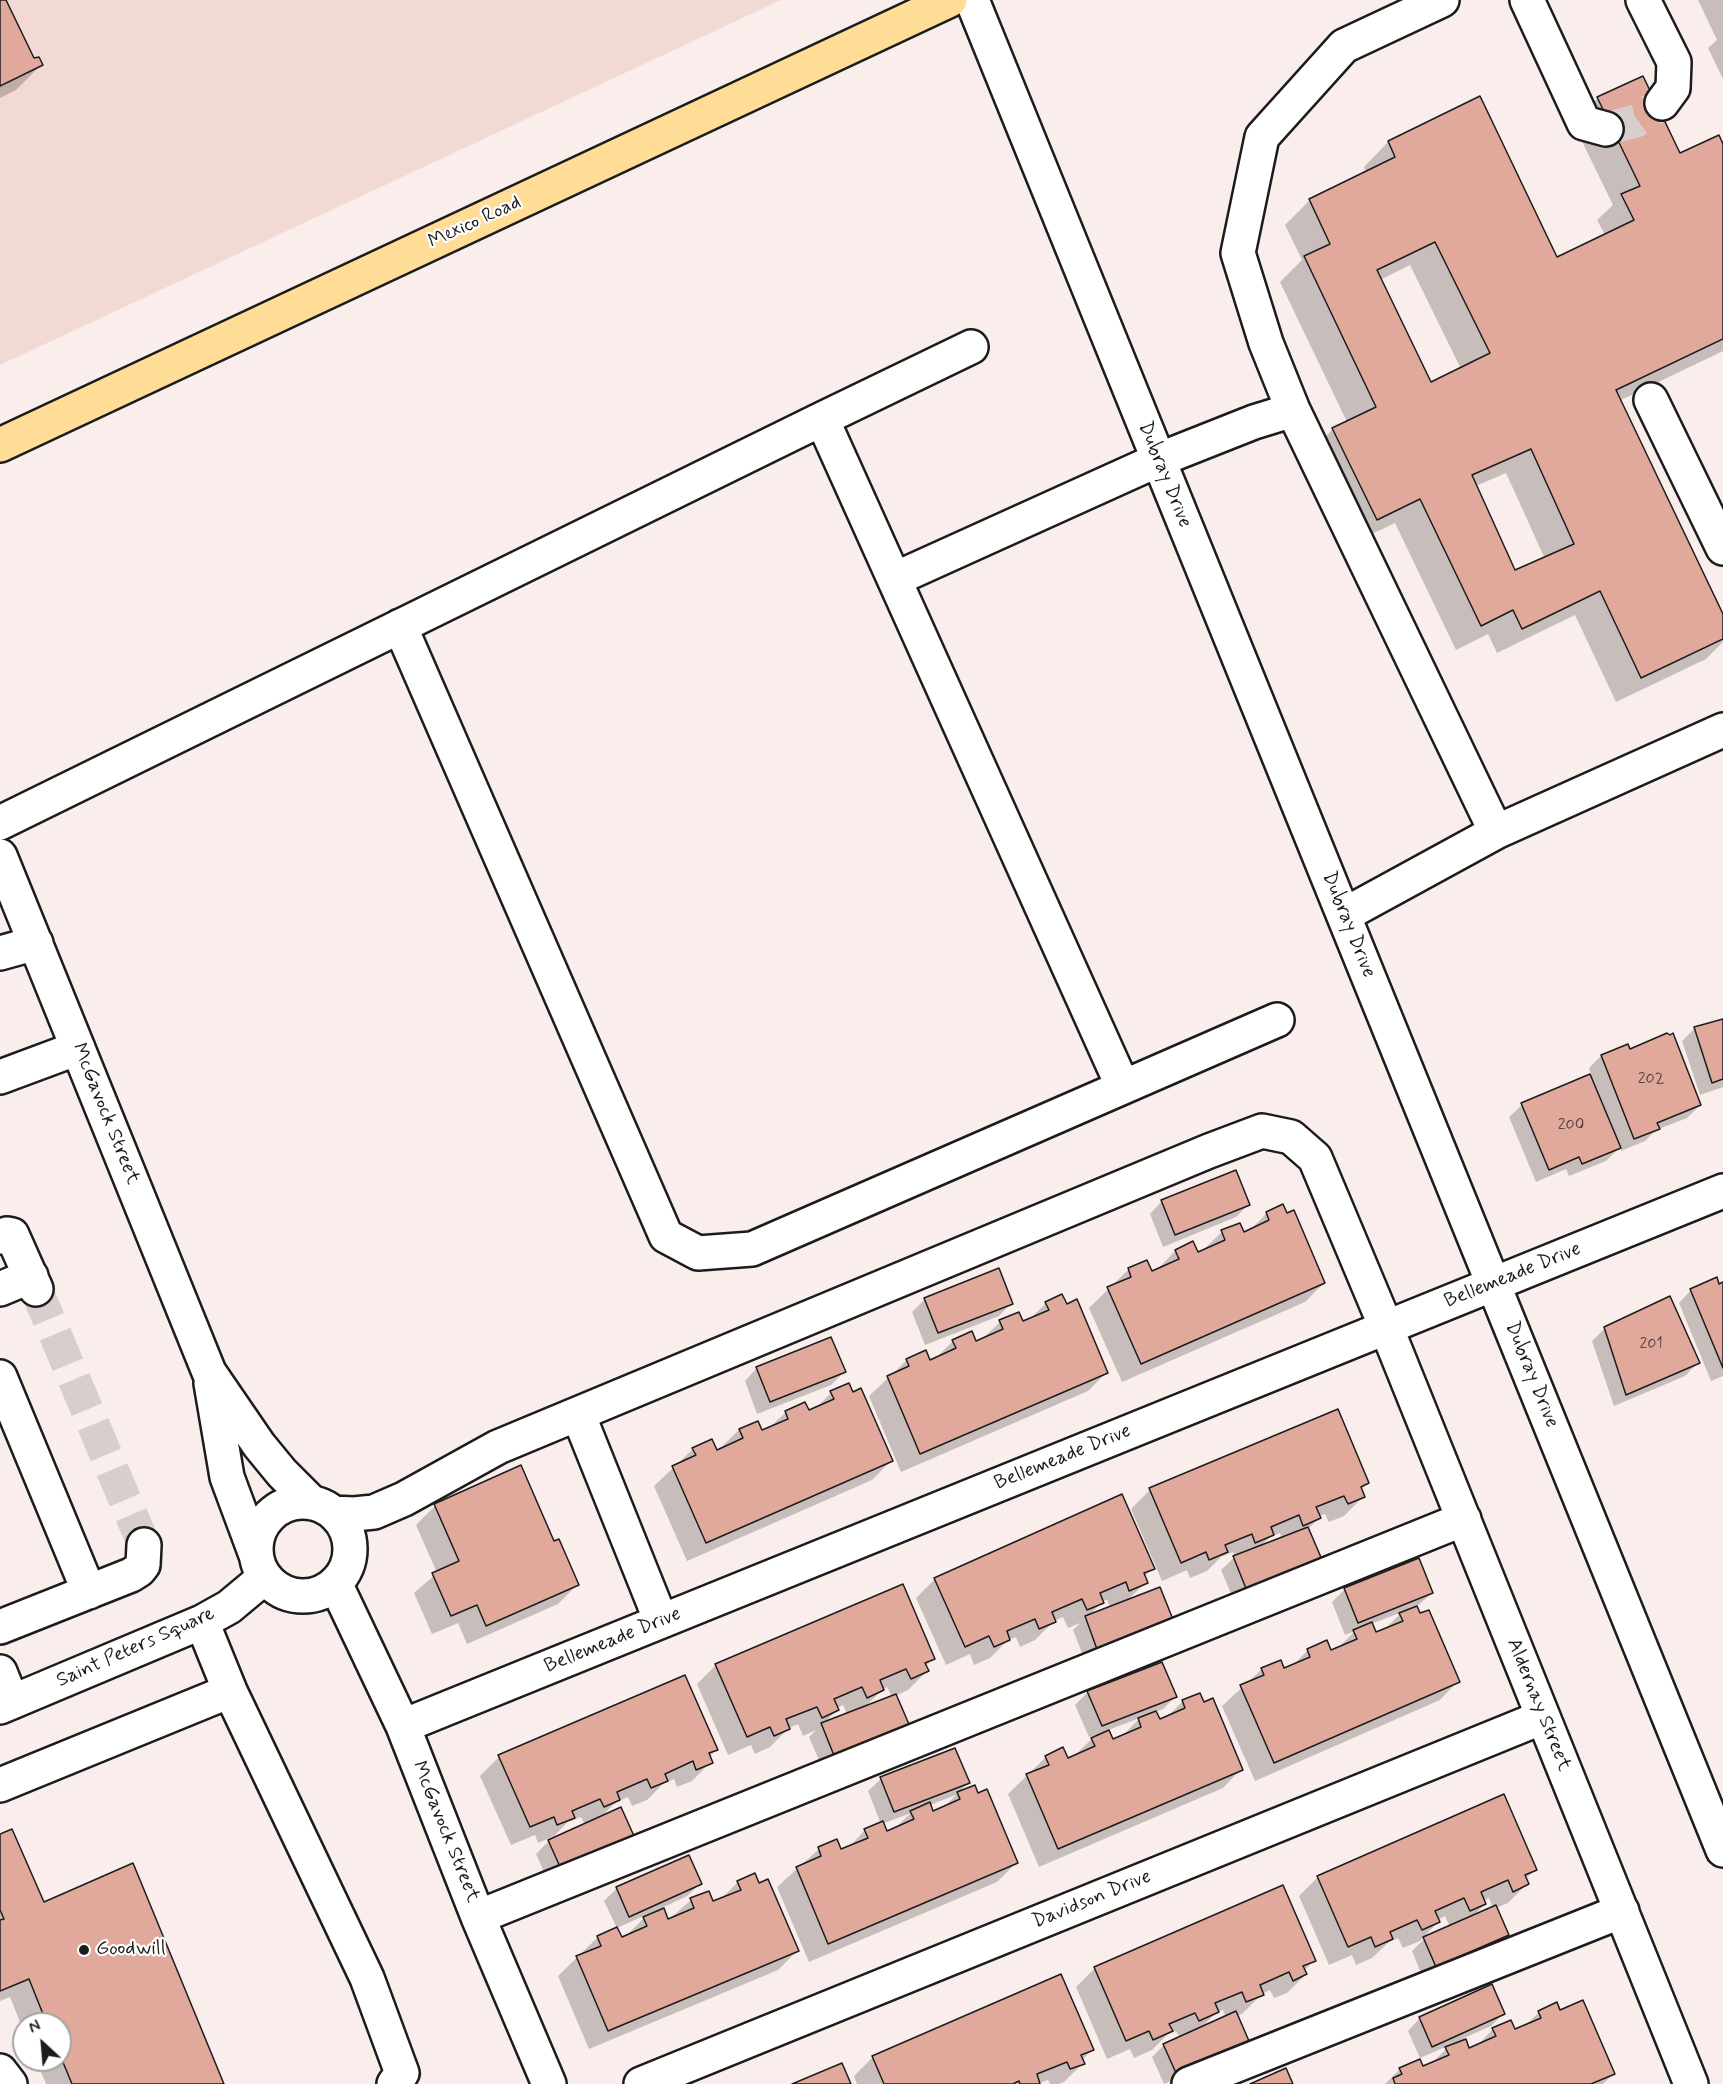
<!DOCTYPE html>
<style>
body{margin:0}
#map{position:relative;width:1723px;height:2084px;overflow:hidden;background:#f9eeeb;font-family:Mynerve,sans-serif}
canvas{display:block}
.north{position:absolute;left:12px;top:2012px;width:60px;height:60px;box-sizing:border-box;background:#fff;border:2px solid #a4a4a4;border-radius:50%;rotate:334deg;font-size:16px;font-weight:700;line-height:24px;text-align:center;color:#1c1c1c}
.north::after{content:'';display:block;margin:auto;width:21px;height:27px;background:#1c1c1c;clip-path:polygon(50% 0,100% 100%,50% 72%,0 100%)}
</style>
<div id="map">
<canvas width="1723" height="2084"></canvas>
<div class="north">N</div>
</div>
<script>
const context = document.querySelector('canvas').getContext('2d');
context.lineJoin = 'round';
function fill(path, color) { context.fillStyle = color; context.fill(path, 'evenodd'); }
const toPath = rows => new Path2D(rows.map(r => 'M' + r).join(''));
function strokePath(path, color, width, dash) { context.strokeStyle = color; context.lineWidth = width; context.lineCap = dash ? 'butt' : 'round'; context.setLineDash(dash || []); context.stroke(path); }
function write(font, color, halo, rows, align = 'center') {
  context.font = font + ' Mynerve,sans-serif'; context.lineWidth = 4.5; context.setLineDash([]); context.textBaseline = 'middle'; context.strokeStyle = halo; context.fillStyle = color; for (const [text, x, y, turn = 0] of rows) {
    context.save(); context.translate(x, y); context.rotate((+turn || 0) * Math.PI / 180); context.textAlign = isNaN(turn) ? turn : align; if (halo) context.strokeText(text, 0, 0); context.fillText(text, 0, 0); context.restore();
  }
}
fill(toPath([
 [0,0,781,0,0,365]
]), '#f2d9d3');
fill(toPath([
 [0,0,4,0,33,60,41,65,16,90,0,98],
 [1698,0,1723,0,1723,79,1708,48,1717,40],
 [1598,98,1679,155,1723,148,1723,351,1619,401,1723,617,1723,642,1706,659,1616,702,1575,615,1497,653,1488,634,1456,650,1395,523,1351,544,1308,454,1333,429,1347,422,1280,282,1302,260,1285,225,1310,200,1366,173,1364,167,1388,142,1556,259,1605,235,1597,220,1613,205,1573,123],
 [1410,265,1461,369,1431,384,1380,280],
 [1506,473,1545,559,1514,572,1476,486],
 [1723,1020,1723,1087,1700,1095,1682,1041,1695,1028],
 [1629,1051,1700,1105,1687,1118,1656,1130,1645,1141,1621,1151,1620,1147,1606,1161,1569,1176,1566,1169,1536,1182,1509,1117,1522,1105,1591,1075,1589,1068,1601,1056],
 [1162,1201,1249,1204,1236,1217,1163,1247,1150,1214],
 [1267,1213,1324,1283,1305,1302,1122,1382,1089,1308,1128,1270,1146,1262,1151,1273,1156,1271,1175,1251,1197,1254,1202,1251,1222,1232,1243,1234,1249,1231],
 [1723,1284,1723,1376,1711,1381,1679,1303,1691,1290],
 [925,1299,1011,1303,999,1316,925,1345,912,1312],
 [1046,1303,1107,1372,1088,1391,901,1472,869,1396,907,1360,929,1362,935,1359,953,1341,975,1343,981,1340,1000,1322,1023,1323,1029,1320],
 [1605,1328,1698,1363,1685,1376,1614,1406,1592,1341],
 [757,1368,844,1372,831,1385,757,1414,745,1381],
 [831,1393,891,1461,872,1480,687,1561,654,1486,693,1449,716,1452,739,1430,757,1423,761,1432,768,1429,786,1412,808,1412,814,1410],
 [520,1467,553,1543,577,1585,558,1604,467,1644,458,1623,432,1634,414,1593,437,1573,416,1525,435,1506],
 [1367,1483,1360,1490,1363,1497,1344,1516,1329,1522,1325,1514,1318,1516,1319,1518,1235,1603,1221,1570,1235,1557,1233,1552,1221,1557,1207,1571,1190,1578,1187,1570,1162,1581,1131,1509,1150,1490],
 [1280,1533,1282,1539,1260,1547,1270,1537],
 [1153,1568,1144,1577,1146,1582,1127,1601,1159,1589,1086,1663,1073,1630,1080,1623,1068,1628,1063,1617,1054,1621,1035,1640,1020,1647,1016,1637,1008,1640,990,1658,974,1665,970,1654,946,1665,916,1598,935,1579],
 [1107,1600,1110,1608,1088,1617,1103,1601],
 [1345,1589,1432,1593,1416,1607,1458,1681,1440,1700,1255,1781,1222,1706,1262,1669,1283,1670,1292,1666,1308,1650,1330,1652,1336,1650,1355,1631,1345,1635,1332,1602],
 [1402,1612,1383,1631,1376,1634,1371,1624],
 [933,1659,925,1667,927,1671,908,1690,895,1696,823,1769,809,1737,816,1730,803,1736,798,1724,789,1728,770,1747,755,1754,751,1745,728,1755,697,1684,716,1665],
 [887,1687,892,1697,864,1708,883,1689],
 [843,1705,847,1714,823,1724,837,1710,837,1708],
 [1088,1692,1175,1697,1163,1709,1155,1712,1159,1721,1167,1717,1183,1701,1241,1769,1223,1788,1039,1867,1008,1794,1046,1757,1067,1760,1073,1757,1096,1735,1089,1737,1075,1705],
 [1140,1718,1121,1737,1112,1741,1108,1730],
 [716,1750,709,1757,711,1762,692,1781,677,1787,674,1779,663,1784,647,1800,632,1806,628,1797,616,1802,600,1818,632,1836,619,1849,548,1881,536,1854,554,1836,538,1843,535,1835,511,1845,480,1776,499,1757],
 [581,1817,585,1825,550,1840,568,1822],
 [954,1750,968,1783,957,1794,974,1787,1016,1863,997,1882,809,1962,777,1887,819,1849,840,1851,848,1848,865,1830,881,1824,868,1791,881,1779],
 [956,1795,943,1808,932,1813,930,1805],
 [911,1813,894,1829,886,1833,882,1824],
 [0,1836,43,1904,223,2084,46,2084,36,2060,60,2060,60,2024,24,2024,24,2032,10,1997,0,2001],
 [1535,1870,1525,1879,1527,1884,1508,1903,1496,1908,1507,1934,1495,1947,1423,1978,1412,1951,1424,1939,1450,1927,1445,1916,1437,1920,1438,1922,1420,1941,1403,1948,1398,1938,1389,1942,1372,1958,1356,1965,1352,1955,1329,1965,1299,1896,1318,1877],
 [1489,1898,1493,1908,1471,1918,1485,1904,1483,1901],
 [738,1882,797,1951,778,1970,589,2049,558,1976,598,1937,621,1939,624,1938,648,1914,617,1928,604,1901,617,1888,700,1884,687,1896,662,1908,667,1921,691,1900,713,1903,719,1901],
 [1314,1960,1304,1971,1306,1974,1287,1993,1274,1998,1270,1990,1262,1994,1243,2013,1237,2016,1248,2040,1235,2053,1164,2084,1152,2057,1164,2045,1180,2038,1176,2031,1168,2034,1152,2050,1134,2058,1130,2049,1107,2059,1076,1987,1095,1968],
 [1223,2010,1226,2017,1201,2028,1217,2012],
 [1539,2012,1559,2012,1613,2074,1603,2084,1385,2084,1400,2069,1422,2068,1430,2065,1450,2045,1420,2058,1408,2031,1420,2018,1503,2014,1491,2026,1464,2038,1469,2050,1476,2047,1493,2029,1514,2031,1524,2027],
 [1092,2050,1082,2060,1083,2063,1064,2082,1059,2084,1050,2084,1048,2080,1038,2084,857,2084,854,2076,873,2057]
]), '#0003');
const building = toPath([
 [0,0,6,0,34,58,39,57,43,65,0,86,0,0],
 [1643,76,1680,153,1719,135,1723,144,1723,339,1616,390,1723,614,1723,639,1641,678,1600,591,1522,629,1513,610,1481,626,1420,499,1377,520,1332,428,1376,407,1304,256,1330,244,1309,199,1395,157,1388,141,1480,96,1557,257,1634,220,1621,194,1640,186,1597,97,1643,76],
 [1435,242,1490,353,1431,382,1377,270,1435,242],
 [1531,449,1574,544,1515,570,1472,475,1531,449],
 [1723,1019,1723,1079,1712,1083,1694,1027,1723,1019],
 [1667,1033,1670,1035,1673,1033,1701,1105,1657,1123,1660,1129,1634,1139,1601,1055,1628,1044,1630,1049,1667,1033],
 [1590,1074,1621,1148,1582,1164,1579,1157,1549,1170,1521,1103,1590,1074],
 [1236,1170,1250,1205,1175,1235,1161,1200,1236,1170],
 [1283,1204,1287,1213,1294,1210,1325,1283,1141,1364,1107,1287,1131,1277,1128,1268,1147,1260,1152,1271,1179,1259,1175,1250,1193,1241,1198,1252,1225,1240,1221,1230,1240,1223,1244,1232,1269,1220,1266,1212,1283,1204],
 [999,1268,1013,1304,938,1333,924,1298,999,1268],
 [1717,1277,1719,1284,1723,1282,1723,1368,1690,1289,1717,1277],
 [1062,1294,1067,1304,1077,1299,1108,1373,920,1454,887,1376,909,1366,906,1359,926,1350,930,1360,956,1348,952,1340,972,1331,976,1341,1003,1329,999,1320,1019,1312,1023,1321,1049,1310,1045,1302,1062,1294],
 [1670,1296,1700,1363,1626,1395,1604,1327,1670,1296],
 [831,1337,846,1372,770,1402,756,1367,831,1337],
 [849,1383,853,1392,861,1388,893,1461,706,1543,672,1466,696,1455,692,1448,712,1439,717,1450,743,1438,739,1429,758,1421,762,1430,788,1419,785,1411,805,1402,809,1410,834,1399,830,1391,849,1383],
 [1338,1409,1369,1483,1361,1487,1365,1497,1348,1504,1344,1496,1316,1507,1321,1518,1303,1526,1299,1515,1271,1527,1274,1535,1255,1543,1252,1534,1225,1545,1228,1552,1209,1560,1206,1552,1181,1563,1149,1488,1338,1409],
 [521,1465,554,1541,559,1539,579,1585,486,1626,477,1605,451,1616,432,1573,459,1561,434,1504,521,1465],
 [1122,1494,1155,1569,1144,1573,1148,1583,1129,1591,1126,1582,1100,1593,1104,1603,1087,1610,1082,1599,1052,1612,1056,1622,1039,1629,1035,1619,1007,1631,1010,1640,994,1647,989,1636,965,1647,934,1578,1122,1494],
 [1308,1527,1323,1562,1247,1591,1233,1556,1308,1527],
 [1419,1558,1433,1593,1358,1623,1344,1588,1419,1558],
 [903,1584,935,1659,925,1663,929,1671,911,1679,906,1669,880,1680,884,1690,867,1698,862,1687,834,1699,839,1710,822,1718,817,1707,786,1719,790,1729,774,1736,770,1727,747,1737,715,1664,903,1584],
 [1160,1587,1174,1622,1098,1652,1085,1616,1160,1587],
 [1417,1606,1420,1613,1429,1610,1460,1682,1274,1763,1240,1685,1264,1675,1261,1668,1281,1660,1284,1668,1310,1657,1307,1649,1327,1640,1331,1650,1357,1639,1353,1630,1372,1622,1376,1632,1403,1621,1399,1613,1417,1606],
 [1162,1662,1177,1697,1102,1726,1087,1691,1162,1662],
 [685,1675,718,1750,709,1753,713,1763,696,1770,693,1761,665,1774,668,1781,651,1788,647,1779,617,1792,620,1800,604,1807,600,1799,572,1811,575,1818,557,1825,554,1817,530,1827,498,1755,685,1675],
 [1200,1693,1204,1702,1213,1698,1243,1770,1058,1849,1026,1774,1049,1765,1045,1756,1063,1747,1068,1758,1095,1746,1091,1738,1109,1730,1113,1739,1141,1727,1138,1718,1156,1711,1160,1719,1185,1708,1182,1700,1200,1693],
 [896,1694,911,1729,835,1758,821,1723,896,1694],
 [955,1748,970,1783,894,1812,880,1777,955,1748],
 [975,1785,978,1793,987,1789,1018,1863,828,1944,796,1867,821,1856,818,1847,837,1839,841,1849,868,1838,864,1829,883,1821,887,1831,914,1819,910,1811,930,1802,933,1811,960,1799,957,1792,975,1785],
 [1504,1794,1537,1870,1525,1875,1529,1884,1513,1892,1508,1880,1481,1892,1486,1904,1470,1911,1464,1898,1435,1911,1440,1922,1422,1930,1417,1920,1390,1932,1393,1939,1375,1947,1371,1937,1348,1947,1317,1876,1504,1794],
 [621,1807,634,1836,561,1869,548,1840,621,1807],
 [12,1829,44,1902,133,1863,224,2084,72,2084,60,2055,60,2024,47,2024,29,1979,0,1991,0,1920,4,1919,0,1910,0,1834,12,1829],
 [689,1855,702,1884,629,1917,616,1887,689,1855],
 [755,1873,759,1883,768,1879,799,1951,608,2031,576,1956,601,1946,597,1936,617,1927,622,1937,647,1926,643,1917,664,1908,668,1919,694,1908,690,1898,709,1891,713,1901,741,1890,737,1881,755,1873],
 [1283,1885,1316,1961,1303,1966,1307,1974,1293,1981,1289,1972,1260,1985,1264,1995,1246,2002,1242,1992,1215,2003,1219,2012,1199,2021,1195,2013,1169,2024,1173,2031,1153,2040,1149,2031,1126,2041,1094,1967,1283,1885],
 [1496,1905,1509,1935,1436,1967,1423,1937,1496,1905],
 [1061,1974,1094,2050,1081,2055,1085,2064,1070,2069,1067,2062,1037,2074,1040,2084,1020,2084,1019,2081,1013,2084,884,2084,872,2056,1061,1974],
 [1492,1984,1505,2014,1432,2047,1419,2017,1492,1984],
 [1583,2000,1615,2074,1591,2084,1395,2084,1393,2078,1402,2074,1399,2068,1420,2059,1423,2066,1449,2055,1445,2047,1466,2039,1469,2048,1496,2036,1492,2028,1511,2020,1515,2029,1541,2018,1538,2011,1557,2002,1560,2010,1583,2000],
 [1236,2011,1249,2041,1176,2073,1163,2044,1236,2011],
 [842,2063,851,2084,792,2084,842,2063],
 [1286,2068,1293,2084,1250,2084,1286,2068]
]);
fill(building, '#e1a89c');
strokePath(building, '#1c1c1c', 1.5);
strokePath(toPath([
 [1606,129,1636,121,1662,103],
 [36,1289,144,1545]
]), '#d8cecc', 33, [33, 16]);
const minor = toPath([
 [972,0,1723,1850],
 [1442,0,1344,46,1262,137,1238,253,1266,343,1293,410,1496,832],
 [1527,0,1584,123,1606,129],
 [1643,0,1674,62,1673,88,1662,103],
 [1651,400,1723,548],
 [822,419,1123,1087],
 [895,579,1158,460,1254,422,1293,410],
 [400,626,666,1236,698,1253,752,1249,1277,1020],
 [0,823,822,419,971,347],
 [0,856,209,1372,259,1445,282,1473,312,1503],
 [1344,915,1496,832,1723,730],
 [0,953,36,943],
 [0,1077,78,1048],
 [0,1237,7,1234,12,1235,36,1289],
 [0,1289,31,1276],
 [0,1377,89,1592],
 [211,1383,227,1477,256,1555],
 [578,1414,661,1621],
 '256 1549a47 47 0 1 1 94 0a47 47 0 1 1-94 0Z',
 [333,1513,354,1514,374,1512,404,1499,498,1447,1209,1151,1262,1131,1291,1137,1315,1158,1386,1327,1691,2084],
 [335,1583,403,1726,478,1917,549,2084],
 [202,1622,230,1691,367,1978,402,2073,394,2084],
 [0,1627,131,1575,139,1570,143,1565,144,1545],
 [0,1672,12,1702],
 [0,1707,202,1622,229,1607,265,1577],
 [403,1726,1723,1191],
 [0,1785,230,1691],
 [478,1917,1464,1519],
 [0,2071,10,2084],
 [641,2084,1543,1717],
 [1189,2084,1622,1911]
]);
const major = toPath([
 [0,445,950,0]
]);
strokePath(minor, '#1c1c1c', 38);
strokePath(major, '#1c1c1c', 38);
strokePath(minor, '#fff', 33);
strokePath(major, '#ffdd96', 33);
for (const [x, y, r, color] of [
 [84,1950,6,"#1c1c1c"]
]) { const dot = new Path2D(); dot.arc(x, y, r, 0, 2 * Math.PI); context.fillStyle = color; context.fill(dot); strokePath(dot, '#fff', 2); }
write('16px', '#4d3f3c', null, [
 ["202",1651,1080],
 ["200",1571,1126],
 ["201",1651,1345]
]);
write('20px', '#1c1c1c', '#fff', [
 ["Mexico Road",475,223,-25],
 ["Dubray Drive",1164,475,68],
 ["Dubray Drive",1348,925,68],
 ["McGavock Street",105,1114,68],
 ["Bellemeade Drive",1513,1276,-22],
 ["Dubray Drive",1531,1375,68],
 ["Bellemeade Drive",1063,1458,-22],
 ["Bellemeade Drive",613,1641,-22],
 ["Saint Peters Square",136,1648,-24],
 ["Aldernay Street",1538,1705,68],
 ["McGavock Street",445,1832,68],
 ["Davidson Drive",1092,1900,-22]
]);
write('20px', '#1c1c1c', '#fff', [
 ["Goodwill",96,1950]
], 'left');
</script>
